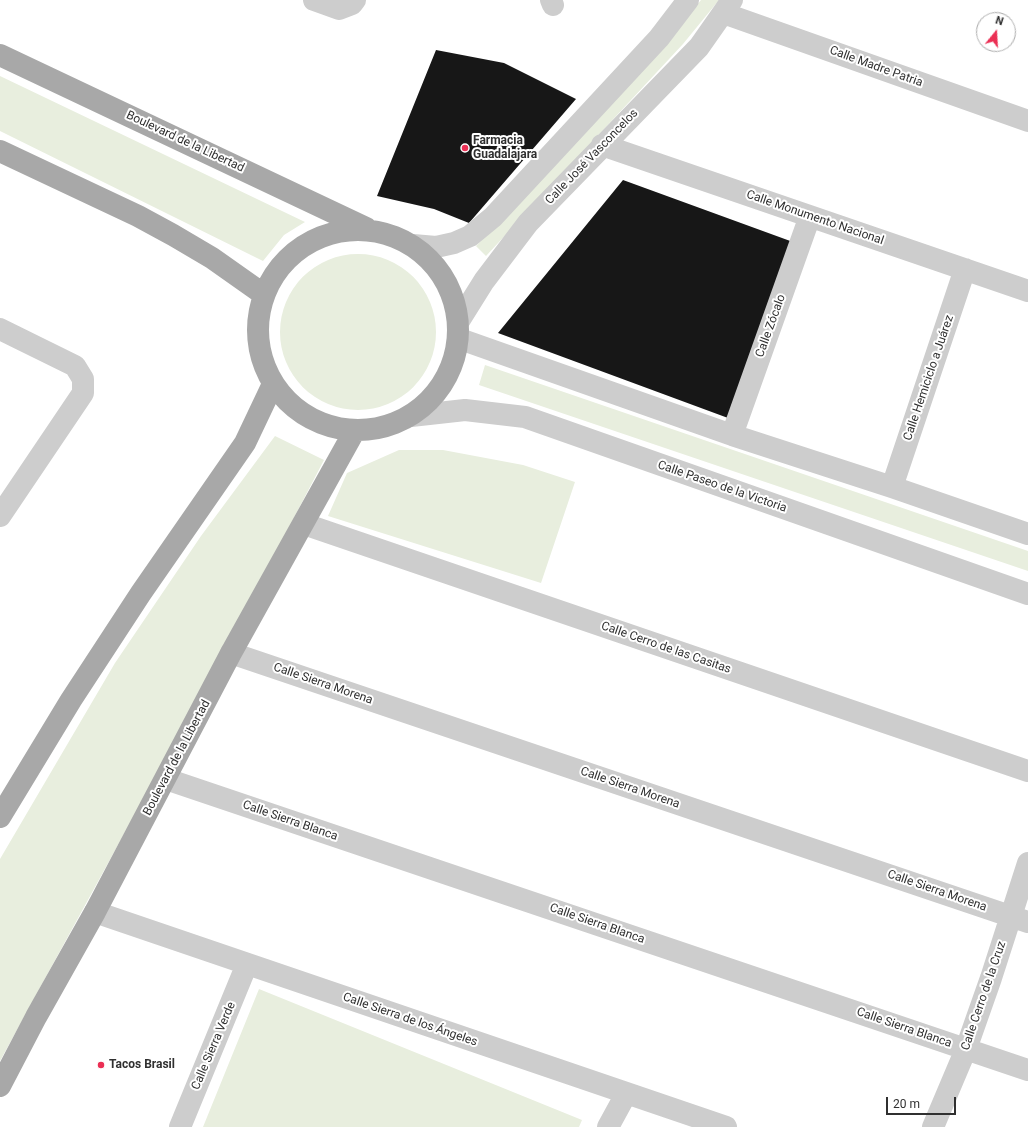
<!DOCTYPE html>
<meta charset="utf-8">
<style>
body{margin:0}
#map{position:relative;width:1028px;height:1127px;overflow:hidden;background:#fff;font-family:Roboto,sans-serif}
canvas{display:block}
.north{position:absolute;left:976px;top:12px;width:40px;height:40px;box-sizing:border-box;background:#fff;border:1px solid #acacac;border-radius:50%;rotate:18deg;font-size:11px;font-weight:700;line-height:16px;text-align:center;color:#303030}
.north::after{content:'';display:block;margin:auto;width:14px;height:18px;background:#eb2f54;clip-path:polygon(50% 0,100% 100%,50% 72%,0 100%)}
.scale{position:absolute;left:886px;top:1097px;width:70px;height:18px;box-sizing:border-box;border:2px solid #303030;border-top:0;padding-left:5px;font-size:12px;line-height:14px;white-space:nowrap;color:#303030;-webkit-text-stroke:3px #fff;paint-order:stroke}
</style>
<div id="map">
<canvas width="1028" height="1127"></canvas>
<div class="north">N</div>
<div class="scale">20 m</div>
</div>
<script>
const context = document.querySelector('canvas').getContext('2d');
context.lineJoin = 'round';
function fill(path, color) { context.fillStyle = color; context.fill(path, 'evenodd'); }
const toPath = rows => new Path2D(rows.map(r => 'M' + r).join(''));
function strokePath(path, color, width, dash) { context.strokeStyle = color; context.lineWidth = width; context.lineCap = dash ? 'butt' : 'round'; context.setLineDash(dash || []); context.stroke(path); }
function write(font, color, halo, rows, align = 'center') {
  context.font = font + ' Roboto,sans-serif'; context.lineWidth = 4; context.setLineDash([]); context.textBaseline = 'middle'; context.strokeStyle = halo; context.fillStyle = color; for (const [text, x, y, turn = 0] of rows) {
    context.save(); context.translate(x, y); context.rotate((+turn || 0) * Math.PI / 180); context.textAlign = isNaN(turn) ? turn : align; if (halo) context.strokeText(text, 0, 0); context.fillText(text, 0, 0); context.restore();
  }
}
fill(toPath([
 [701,0,719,0,683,44,486,256,476,246,567,151,669,39],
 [0,76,305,222,284,235,263,261,0,131],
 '280 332a78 78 0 1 1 156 0a78 78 0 1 1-156 0Z',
 [485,365,1028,551,1028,571,479,385],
 [275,436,324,460,238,625,0,1061,0,859,115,663,201,536],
 [399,450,443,450,523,465,575,482,541,583,328,516,347,473],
 [259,989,582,1120,579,1127,203,1127]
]), '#e8eede');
fill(toPath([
 [436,50,504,63,576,99,469,223,434,209,377,196],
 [623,180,793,242,728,418,498,333]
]), '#171717');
strokePath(toPath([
 [314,0,339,9,352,4,355,0],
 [551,0,553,5],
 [723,13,1028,121],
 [602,145,1028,291],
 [413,245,436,247,454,243,470,236,493,217,659,38,688,0],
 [459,321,484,281,528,223,699,47,732,0],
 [0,329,75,366,83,379,83,393,0,516],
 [460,339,732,435,892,487,1028,534],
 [411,416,465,410,525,417,1028,594],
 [732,435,810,216],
 [892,487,965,269],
 [304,524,1028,771],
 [231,653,1028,922],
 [166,779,1028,1070],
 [95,912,726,1127],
 [180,1127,247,964],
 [608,1127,626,1094],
 [933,1127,966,1049,991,978,1028,863]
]), '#cdcdcd', 22);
strokePath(toPath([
 [0,55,366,228],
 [0,151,138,216,173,235,212,258,263,294],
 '258 330a100 100 0 1 1 200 0a100 100 0 1 1-200 0Z',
 [0,817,71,700,141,593,245,443,273,384],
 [0,1086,36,1017,95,912,231,653,355,430]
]), '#a8a8a8', 22);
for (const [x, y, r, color] of [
 [465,148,4,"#eb2f54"],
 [101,1065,4,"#eb2f54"]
]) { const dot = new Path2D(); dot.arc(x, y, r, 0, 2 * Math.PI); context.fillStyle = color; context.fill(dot); strokePath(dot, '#fff', 1.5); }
write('12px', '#303030', '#fff', [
 ["Calle Madre Patria",876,67,20],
 ["Boulevard de la Libertad",185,142,25],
 ["Calle José Vasconcelos",592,157,-46],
 ["Calle Monumento Nacional",815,218,19],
 ["Calle Zócalo",771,326,-70],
 ["Calle Hemiciclo a Juárez",929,378,-71],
 ["Calle Paseo de la Victoria",722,487,19],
 ["Calle Cerro de las Casitas",666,648,19],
 ["Calle Sierra Morena",323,684,19],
 ["Boulevard de la Libertad",177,758,-62],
 ["Calle Sierra Morena",630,788,19],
 ["Calle Sierra Blanca",290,821,19],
 ["Calle Sierra Morena",937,891,19],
 ["Calle Sierra Blanca",597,924,19],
 ["Calle Cerro de la Cruz",984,996,-71],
 ["Calle Sierra de los Ángeles",410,1020,19],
 ["Calle Sierra Blanca",904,1028,19],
 ["Calle Sierra Verde",214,1046,-67]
]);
write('bold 12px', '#303030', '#fff', [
 ["Farmacia",473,141],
 ["Guadalajara",473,155],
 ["Tacos Brasil",109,1065]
], 'left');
</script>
